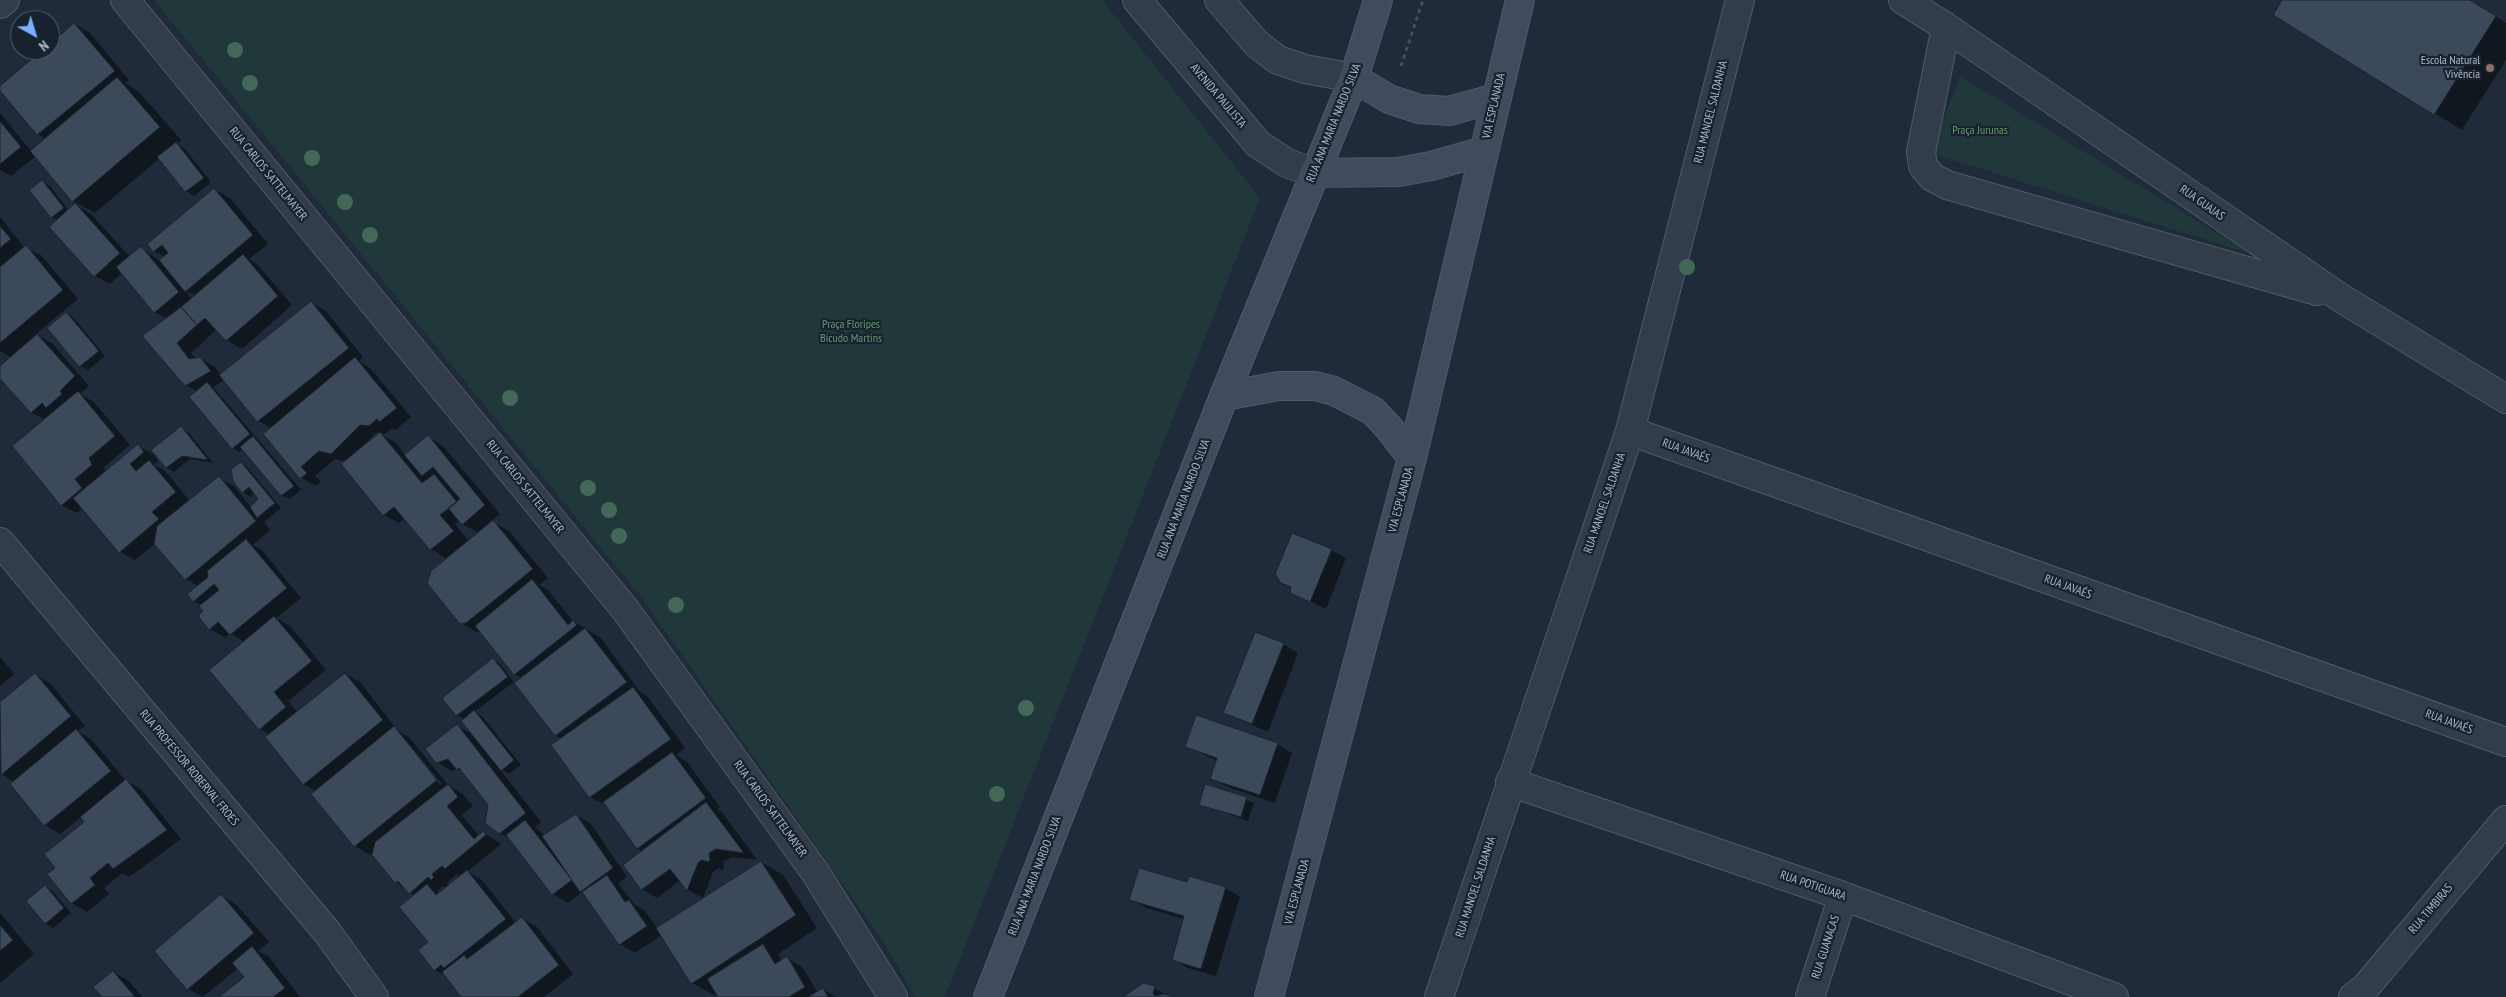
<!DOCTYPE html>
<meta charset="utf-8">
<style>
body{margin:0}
#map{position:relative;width:2506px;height:997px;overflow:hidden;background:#1f2b3a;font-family:"PT Sans Narrow",sans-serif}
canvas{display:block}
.north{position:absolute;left:10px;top:10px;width:50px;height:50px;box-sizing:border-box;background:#18222e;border:1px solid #545e6b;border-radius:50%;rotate:141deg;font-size:14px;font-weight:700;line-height:20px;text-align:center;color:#adb7c7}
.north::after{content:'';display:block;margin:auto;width:18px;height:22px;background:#7ab0ff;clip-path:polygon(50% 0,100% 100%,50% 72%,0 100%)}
</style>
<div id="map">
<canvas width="2506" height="997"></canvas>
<div class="north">N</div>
</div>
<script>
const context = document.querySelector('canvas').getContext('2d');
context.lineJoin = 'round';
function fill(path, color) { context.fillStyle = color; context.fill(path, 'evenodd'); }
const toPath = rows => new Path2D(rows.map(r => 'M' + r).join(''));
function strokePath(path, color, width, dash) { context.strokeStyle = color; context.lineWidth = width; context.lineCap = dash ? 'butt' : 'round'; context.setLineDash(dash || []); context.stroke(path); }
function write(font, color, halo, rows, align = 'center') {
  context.font = font + ' "PT Sans Narrow",sans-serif'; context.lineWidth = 4.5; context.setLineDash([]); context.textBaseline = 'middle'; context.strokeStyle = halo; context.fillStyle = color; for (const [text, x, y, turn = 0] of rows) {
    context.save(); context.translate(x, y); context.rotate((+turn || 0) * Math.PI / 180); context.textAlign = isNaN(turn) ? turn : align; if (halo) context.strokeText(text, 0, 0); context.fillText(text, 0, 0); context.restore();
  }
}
fill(toPath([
 [154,0,1102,0,1260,198,945,997,915,997,885,944,645,602],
 [1960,76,2251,254,1931,153]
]), '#21383b');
fill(toPath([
 [2284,0,2470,0,2506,23,2506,60,2462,130,2274,15],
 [75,24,90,33,129,80,125,83,139,92,181,140,177,144,184,148,211,182,194,196,186,191,160,158,95,213,73,201,36,156,11,176,0,170,0,113,32,152,46,139,38,134,0,87,44,50,50,50,50,45],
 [42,182,50,186,69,211,76,205,91,214,130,257,141,248,160,261,165,257,154,251,214,189,230,198,268,244,249,259,258,265,292,305,242,349,227,340,217,329,191,353,196,359,199,358,215,367,221,375,311,303,326,311,363,357,359,361,370,368,411,417,395,430,392,428,385,434,376,433,365,444,366,445,380,434,395,442,406,456,428,437,443,446,500,514,491,521,509,531,548,578,539,585,548,590,573,621,601,638,640,692,648,697,685,748,676,755,687,762,720,807,717,810,722,812,757,860,732,857,724,861,723,870,718,868,713,872,703,898,688,890,681,880,657,898,642,889,624,866,643,852,637,848,606,805,590,797,562,739,556,736,515,683,522,678,515,674,481,632,476,632,461,623,447,559,431,549,405,518,399,523,384,515,346,462,335,459,315,476,321,482,316,486,301,478,271,428,258,421,225,380,213,387,301,490,290,499,282,495,243,449,240,452,233,448,198,392,186,385,167,319,154,312,122,273,110,284,95,276,58,221,52,217],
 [184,290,196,296,192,299],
 [460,520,462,524,479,533,469,541,455,524],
 [0,217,25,248,41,255,78,299,36,334,53,344,89,386,80,394,94,402,130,445,104,467,106,472,138,446,153,454,158,461,154,465,165,471,190,501,219,478,234,486,251,507,259,499,255,493,250,497,243,492,235,481,241,463,248,468,281,508,264,522,270,530,253,545,261,549,301,598,276,618,290,626,326,670,288,701,298,713,346,674,361,683,397,730,409,737,448,785,463,794,473,806,462,815,479,836,484,833,501,844,467,872,482,880,516,923,522,918,537,927,573,974,544,997,463,997,448,977,435,970,430,942,415,896,396,882,374,851,370,855,355,846,316,791,303,784,270,735,260,729,244,642,230,633,225,638,210,629,205,611,202,606,194,601,198,586,186,579,156,543,135,560,120,552,83,508,77,513,61,505,45,420,31,412,0,377,0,368,12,358,0,351],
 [402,739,405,739,442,784,440,785],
 [457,874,461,876,449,886,447,883],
 [443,886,447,888,440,893,437,891],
 [66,314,74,318,105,356,88,370,80,366],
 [181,428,188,432,213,463,190,459,174,472,167,467,153,450],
 [1331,550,1346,558,1326,609,1291,592,1292,588,1282,582],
 [1283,644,1298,653,1268,732,1225,713],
 [0,657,14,674,0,686],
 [493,659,500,664,514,682,474,712,482,716,521,765,509,774,498,767,541,822,535,827,545,836,576,815,591,824,627,877,618,883,635,905,644,910,658,929,761,862,783,875,817,928,778,954,782,961,787,958,802,967,818,993,823,989,836,997,720,997,717,993,714,995,692,983,662,935,635,953,620,944,583,891,568,903,553,894,512,840,500,833,489,805,465,773,458,769,452,771,437,762,457,726,474,735,465,720,457,715,444,698],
 [35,675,50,683,85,726,78,731,91,739,126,781,141,789,181,839,129,877,122,873,104,888,109,894,87,912,72,903,56,868,86,822,81,817,60,834,45,825,11,784,14,782,0,773,0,704],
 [1277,744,1292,753,1275,803,1227,787,1211,778,1218,761,1187,747],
 [1206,785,1254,803,1248,821,1201,804],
 [1188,884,1225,888,1240,897,1216,976,1188,968,1173,959,1184,919,1146,908,1131,899],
 [45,887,52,891,71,913,53,928,45,923],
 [222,896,237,905,269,942,258,951,268,956,300,997,221,997,246,977,238,968,203,997,188,989],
 [0,913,34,954,0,983],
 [113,972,129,981,142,997,104,997],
 [1154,988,1170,997,1125,997]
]), '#0007');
const building = toPath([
 [2282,0,2470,0,2496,16,2434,115,2273,15,2282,0],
 [74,23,115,71,37,135,0,91,0,86,42,50,50,50,50,44,74,23],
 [117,77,160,127,72,202,30,151,117,77],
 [0,121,21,147,0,164,0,121],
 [176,142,204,178,185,192,157,157,176,142],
 [42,180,64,208,51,218,29,190,42,180],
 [214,188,253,235,185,292,159,260,168,253,162,245,153,252,147,244,214,188],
 [75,203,120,253,94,277,49,227,75,203],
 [0,226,11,239,0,248,0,226],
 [26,245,63,290,0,343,0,267,26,245],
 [141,246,179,292,154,313,116,267,141,246],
 [243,254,278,296,226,341,205,318,197,325,181,307,243,254],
 [311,301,349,348,257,422,219,375,311,301],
 [181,307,197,325,177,343,189,359,200,357,211,371,185,386,142,336,181,307],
 [66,312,99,351,79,367,47,328,66,312],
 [37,334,75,376,60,391,62,394,46,408,42,403,31,413,0,379,0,366,37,334],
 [355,357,397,408,379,422,377,419,369,426,360,425,331,454,319,451,301,467,307,473,300,479,263,434,355,357],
 [207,382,250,434,232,449,189,397,207,382],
 [78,391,115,436,89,458,92,465,75,479,82,488,61,506,12,446,78,391],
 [181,426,208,460,182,456,166,468,151,450,181,426],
 [380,432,422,483,434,474,457,502,440,515,454,531,430,550,394,507,383,516,341,464,380,432],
 [428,435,485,505,462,525,448,508,460,499,433,467,422,476,404,455,428,435],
 [253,436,294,486,281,496,240,447,253,436],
 [138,444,144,452,130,464,136,471,149,460,176,492,152,512,159,519,119,553,73,498,138,444],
 [241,462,275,503,257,518,250,507,258,499,249,487,242,493,233,481,231,469,241,462],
 [219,476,256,521,185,580,154,544,157,526,219,476],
 [493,520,533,569,466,623,460,624,427,583,431,571,493,520],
 [1292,533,1332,549,1310,602,1290,593,1291,587,1281,583,1275,574,1292,533],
 [246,539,287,588,230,635,218,622,209,630,198,616,203,611,199,606,219,590,214,584,193,602,187,594,208,577,207,571,246,539],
 [532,579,568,625,573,620,577,625,514,675,475,626,532,579],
 [274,616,312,661,274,692,286,707,259,730,209,670,274,616],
 [585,628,627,682,555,736,514,683,585,628],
 [1255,632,1284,643,1252,724,1223,713,1255,632],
 [493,658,508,677,456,716,442,698,493,658],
 [35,673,71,716,1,775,0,702,35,673],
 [345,673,383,720,303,785,265,737,345,673],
 [633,687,671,739,589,798,551,745,633,687],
 [474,710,514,760,501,771,461,721,474,710],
 [1196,715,1278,743,1260,795,1210,779,1217,758,1185,747,1196,715],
 [457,724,526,813,499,834,485,823,488,805,459,768,457,770,448,759,436,763,425,749,457,724],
 [394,726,437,780,354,847,311,794,394,726],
 [76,729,111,771,44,826,10,784,76,729],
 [672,752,706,798,637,849,603,802,672,752],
 [126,779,167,830,113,869,108,863,90,878,95,885,71,904,47,874,55,868,44,854,84,822,80,817,126,779],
 [448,784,458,797,447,806,474,839,483,831,486,835,445,869,442,866,432,874,434,877,431,880,428,877,409,894,398,881,395,883,372,855,375,842,448,784],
 [1205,784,1247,797,1241,817,1199,805,1205,784],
 [706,802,744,853,716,849,709,853,710,860,708,862,702,860,698,863,687,891,670,869,641,890,623,865,706,802],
 [576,814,613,868,580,892,542,836,576,814],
 [525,820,572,880,552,895,506,835,525,820],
 [761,861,796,915,691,984,656,928,761,861],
 [1139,868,1187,882,1189,876,1226,887,1201,969,1172,960,1184,916,1129,900,1139,868],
 [467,870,506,919,444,968,441,965,434,971,418,950,428,942,399,907,427,884,436,895,467,870],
 [607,875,625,902,629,900,647,926,619,945,582,892,607,875],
 [45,885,64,908,45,924,26,901,45,885],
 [221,894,254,933,187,990,154,951,221,894],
 [522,917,559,965,518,997,461,997,442,972,464,955,467,959,522,917],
 [0,925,13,940,0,951,0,925],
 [763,944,775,964,787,956,805,987,789,997,718,997,707,979,763,944],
 [252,946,285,988,273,997,219,997,244,977,232,963,252,946],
 [113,971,135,997,102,997,93,987,113,971],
 [1143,983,1155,986,1153,994,1156,996,1163,994,1175,997,1123,997,1143,983],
 [823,988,828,997,808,997,823,988]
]);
fill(building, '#3b495a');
strokePath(building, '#1a2430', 1);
const minor = toPath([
 [125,0,624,608,815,872,893,997],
 [1903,0,1946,27,2341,298,2506,399],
 [1946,27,1921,152,1923,166,1932,177,1947,185,2317,291],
 [1630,431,2506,742],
 [0,542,327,932,374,997],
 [1510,782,1843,896,2114,997],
 [1439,997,1630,431,1740,0],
 [1810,997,1843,896],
 [2353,997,2365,988,2506,820]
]);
const tertiary = toPath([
 [1137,0,1258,144,1287,163,1314,173],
 [1219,0,1257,44,1278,60,1305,69,1354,78],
 [0,4,5,0]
]);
const secondary = toPath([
 [1354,78,1389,99,1419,109,1449,111,1496,98],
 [1314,173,1399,172,1431,166,1484,151],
 [1224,396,1279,386,1315,386,1334,391,1373,411,1389,428,1412,458],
 [988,997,1224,396,1354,78,1378,0],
 [1269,997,1412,458,1520,0]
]);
strokePath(minor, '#505a68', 30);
strokePath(tertiary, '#505a68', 30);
strokePath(secondary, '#505a68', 30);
strokePath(toPath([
 [1401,66,1423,0]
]), '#3c5455', 3, [4, 4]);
strokePath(minor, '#333d4a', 28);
strokePath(tertiary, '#333d4a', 28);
strokePath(secondary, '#404c5d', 28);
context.fillStyle = '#446857';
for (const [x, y] of [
 [235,50],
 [250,83],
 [312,158],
 [345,202],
 [370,235],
 [1687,267],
 [510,398],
 [588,488],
 [609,510],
 [619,536],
 [676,605],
 [1026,708],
 [997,794]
]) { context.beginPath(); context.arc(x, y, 8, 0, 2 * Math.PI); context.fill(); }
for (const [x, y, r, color] of [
 [2490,68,5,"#8d6e63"]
]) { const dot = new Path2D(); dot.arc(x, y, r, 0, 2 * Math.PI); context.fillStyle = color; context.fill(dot); strokePath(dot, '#18222e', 2); }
write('12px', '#adb7c7', '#18222e', [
 ["Escola Natural",2480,61],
 ["Vivência",2480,75]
], 'right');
write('12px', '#adb7c7', '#18222e', [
 ["AVENIDA PAULISTA",1218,96,50],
 ["VIA ESPLANADA",1494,106,-77],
 ["RUA MANOEL SALDANHA",1711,112,-76],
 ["RUA ANA MARIA NARDO SILVA",1334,123,-68],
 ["RUA CARLOS SATTELMAYER",268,174,51],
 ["RUA GUAJAS",2202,203,35],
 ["RUA JAVAÉS",1686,451,20],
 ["RUA CARLOS SATTELMAYER",525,487,51],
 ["RUA ANA MARIA NARDO SILVA",1184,499,-69],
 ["VIA ESPLANADA",1401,500,-75],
 ["RUA MANOEL SALDANHA",1605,503,-71],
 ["RUA JAVAÉS",2068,587,20],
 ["RUA JAVAÉS",2449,722,20],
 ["RUA PROFESSOR ROBERVAL FROES",189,768,50],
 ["RUA CARLOS SATTELMAYER",770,809,54],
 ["RUA ANA MARIA NARDO SILVA",1035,876,-69],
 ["RUA POTIGUARA",1813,886,19],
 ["RUA MANOEL SALDANHA",1476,887,-72],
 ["VIA ESPLANADA",1297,892,-75],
 ["RUA TIMBIRAS",2431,909,-50],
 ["RUA GUANACAS",1826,947,-72]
]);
write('12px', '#63996e', '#18222e', [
 ["Praça Jurunas",1980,131],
 ["Praça Floripes",851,325],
 ["Bicudo Martins",851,339]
]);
</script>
